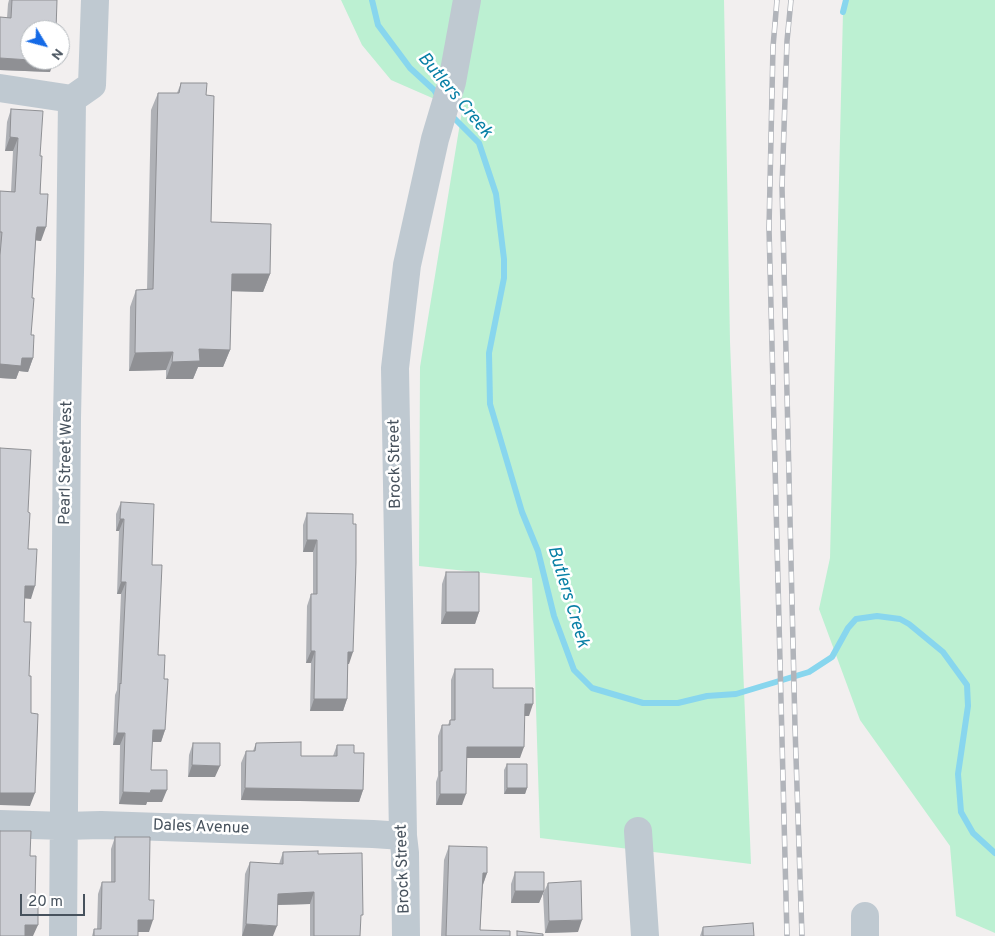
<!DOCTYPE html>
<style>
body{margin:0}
#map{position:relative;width:995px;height:936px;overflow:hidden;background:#f2efef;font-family:Overpass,sans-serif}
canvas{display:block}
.north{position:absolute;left:20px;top:20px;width:50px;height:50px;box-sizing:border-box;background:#fff;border:1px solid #b5babe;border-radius:50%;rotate:127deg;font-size:14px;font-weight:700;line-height:20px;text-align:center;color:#47525d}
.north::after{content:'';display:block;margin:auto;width:18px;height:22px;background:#156ae6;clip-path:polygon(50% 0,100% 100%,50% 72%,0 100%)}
.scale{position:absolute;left:20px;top:894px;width:65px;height:22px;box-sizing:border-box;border:2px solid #47525d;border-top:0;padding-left:6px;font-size:15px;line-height:18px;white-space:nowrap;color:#47525d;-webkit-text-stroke:4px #fff;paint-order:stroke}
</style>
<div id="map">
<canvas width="995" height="936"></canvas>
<div class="north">N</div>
<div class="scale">20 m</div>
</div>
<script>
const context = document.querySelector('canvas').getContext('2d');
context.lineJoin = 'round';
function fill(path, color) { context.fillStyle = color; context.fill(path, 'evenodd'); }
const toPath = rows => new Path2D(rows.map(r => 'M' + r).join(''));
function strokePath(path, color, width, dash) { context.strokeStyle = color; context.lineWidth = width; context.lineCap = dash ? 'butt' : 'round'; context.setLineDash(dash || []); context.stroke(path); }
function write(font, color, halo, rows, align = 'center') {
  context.font = font + ' Overpass,sans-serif'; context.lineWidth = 5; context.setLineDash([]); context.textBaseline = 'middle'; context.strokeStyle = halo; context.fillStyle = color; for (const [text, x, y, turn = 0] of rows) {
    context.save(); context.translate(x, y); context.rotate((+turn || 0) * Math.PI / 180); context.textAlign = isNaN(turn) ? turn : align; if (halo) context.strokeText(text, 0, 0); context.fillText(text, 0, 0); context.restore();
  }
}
fill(toPath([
 [341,0,724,0,730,342,751,864,540,838,532,578,419,566,420,367,462,111,391,80,362,45],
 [844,0,995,0,995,933,956,916,950,846,860,720,819,609,830,558,843,12]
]), '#bcf0d2');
strokePath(toPath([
 [372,0,378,25,410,68,434,90,439,98],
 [843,12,846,0],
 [450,114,479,143,496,194,504,259,504,278,489,353,490,404,522,512,538,551,554,616,574,670,592,688,643,703,678,703,707,696,736,694,809,672,832,657,848,628,856,619,877,616,900,619,909,624,943,652,967,685,968,706,958,774,961,812,973,833,995,853]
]), '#88d6ee', 6);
strokePath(toPath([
 [0,88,72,99],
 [72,99,92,85,95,0],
 [0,824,64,826,101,825,373,834,403,836],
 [638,831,645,936],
 [63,936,67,418,70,272,72,99],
 [406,936,405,853,403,836,395,368,407,265,435,139,452,82,467,0],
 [865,936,865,916]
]), '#bfc9d1', 28);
const rail = toPath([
 [777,0,773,47,769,228,787,936],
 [791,0,787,41,782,187,783,227,795,727,802,936]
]);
strokePath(rail, '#b1b4ba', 5.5);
strokePath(rail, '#fff', 4, [11]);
fill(toPath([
 [9,0,57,0,50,72,0,70,0,17,7,18,8,4],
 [181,83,206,95,211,222,270,274,263,292,231,291,230,350,223,367,198,367,193,379,166,379,166,370,129,371,130,307,136,290,147,290,151,110,158,93,177,93],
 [11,109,40,156,41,241,36,240,32,298,31,335,33,358,28,372,19,371,16,379,0,378,0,191,11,192,13,151,5,151,7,122],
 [121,502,152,565,158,655,164,679,165,730,161,742,152,742,151,770,162,802,147,802,146,805,119,804,120,745,113,745,115,695,117,690,121,594,117,594,119,531,116,531,116,514],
 [307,513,353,514,349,664,348,664,347,699,343,711,310,711,311,663,306,663,307,606,311,594,313,594,313,552,303,552,303,525],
 [446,572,479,612,475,624,441,624,442,584],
 [455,669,493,688,529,716,524,716,520,758,467,758,462,805,436,805,436,782,438,776,438,736,442,725,448,725,450,720,451,720,451,680],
 [193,743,215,777,188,777,189,755],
 [256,743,301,756,333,756,337,745,354,753,363,790,359,802,241,800,241,763,246,751,253,751],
 [507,764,527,788,525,794,504,794,504,770],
 [115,837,149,900,149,932,138,932,138,936,92,936,94,929,97,929,98,894,102,882,111,882,111,849],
 [449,846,487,873,483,885,480,930,510,936,441,936,444,860],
 [283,852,318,854,360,923,360,936,310,936,310,904,278,905,242,936,245,874,250,862,279,864],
 [515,872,544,891,539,903,511,903,511,884],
 [548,883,578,932,545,933,543,894],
 [703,927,754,936,700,936]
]), '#afb1b6');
fill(toPath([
 [0,58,30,60,54,61,50,72,0,70],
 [10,137,18,138,13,151,5,151],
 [37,227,46,227,41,241,32,240],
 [232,274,270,274,263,292,225,291],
 [199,349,230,350,223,367,198,367,193,379,166,379,172,362],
 [173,352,166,370,129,371,135,353],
 [22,358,33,358,28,372,19,371,16,379,0,378,0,364],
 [120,519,124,519,119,531,116,531],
 [307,540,317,540,313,552,303,552],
 [121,582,126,582,121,594,117,594],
 [25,586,35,586,31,599,21,598],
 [446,612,479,612,475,624,441,624],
 [311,651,315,651,311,663,306,663],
 [348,652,353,652,349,664,343,664],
 [314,699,347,699,343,711,310,711],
 [525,704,533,704,529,716,520,716],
 [153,730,165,730,161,742,148,742],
 [117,733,125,733,120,745,113,745],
 [467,747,524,747,520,758,463,758],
 [192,765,220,766,215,777,188,777],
 [245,788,363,790,359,802,241,800],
 [507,788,527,788,525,794,504,794],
 [151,790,167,790,162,802,147,802,146,805,119,804,123,792],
 [0,793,35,793,30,806,0,805],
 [440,794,466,794,462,805,436,805],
 [483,873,487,873,482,887],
 [515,891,544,891,539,903,511,903],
 [314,892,310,904,274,905,278,894],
 [138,920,153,920,149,932,134,932],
 [582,920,578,932,545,933,549,921],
 [246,924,277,926,273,936,242,936],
 [25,925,38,925,33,936,21,936]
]), '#8f9094');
const building = toPath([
 [12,0,57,0,56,30,30,30,30,60,0,58,0,17,11,18,12,0],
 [37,60,55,60,54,61,37,60],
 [181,83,207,83,206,95,214,96,211,222,271,224,270,274,232,274,230,350,199,349,200,361,172,362,173,352,135,353,136,290,153,289,158,93,179,93,181,83],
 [11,109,43,111,40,156,42,156,40,194,48,194,46,227,37,227,36,234,32,298,34,298,31,335,34,335,33,358,22,358,21,366,0,364,0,255,2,232,0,232,0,191,15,192,18,138,10,137,11,109],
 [0,448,31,450,28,512,30,513,28,549,37,549,35,586,25,586,24,622,31,622,29,676,31,676,31,713,38,714,35,793,0,793,0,448],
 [121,502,154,504,152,565,162,565,158,655,165,655,164,679,168,679,165,730,153,730,151,770,167,770,167,790,151,790,150,793,123,792,125,733,117,733,120,683,121,684,126,582,121,582,124,519,120,519,121,502],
 [307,513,353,514,353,524,356,524,356,563,353,652,348,652,347,699,314,699,315,651,311,651,311,594,317,594,317,540,307,540,307,513],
 [446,572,479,572,479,612,446,612,446,572],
 [455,669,493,669,493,688,533,688,533,704,525,704,524,747,467,747,466,794,440,794,440,771,442,771,442,725,450,725,450,720,455,720,455,669],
 [301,742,301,756,337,756,337,745,354,745,354,753,364,753,363,790,245,788,246,751,255,751,256,743,301,742],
 [193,743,220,743,220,766,192,765,193,743],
 [507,764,527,764,527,788,507,788,507,764],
 [0,831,31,831,30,856,36,856,35,902,38,902,38,925,25,925,25,936,0,936,0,831],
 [115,837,150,837,149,900,154,900,153,920,138,920,138,936,94,936,94,929,101,929,102,882,115,882,115,837],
 [449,846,487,847,487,873,483,873,480,930,510,931,510,936,446,936,449,846],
 [318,851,318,854,362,853,363,915,361,915,360,936,314,936,314,892,278,894,277,926,246,924,250,862,283,864,283,852,318,851],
 [515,872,544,872,544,891,515,891,515,872],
 [581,881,582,920,549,921,548,883,581,881],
 [753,923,754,936,703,936,703,927,753,923],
 [517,931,543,934,543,936,517,936,517,931]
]);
fill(building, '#ccced4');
strokePath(building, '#8f9094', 1);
write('16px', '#47525d', '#fff', [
 ["Pearl Street West",67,463,-89],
 ["Brock Street",396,464,-91],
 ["Dales Avenue",201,828,2],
 ["Brock Street",404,869,-92]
]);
write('italic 18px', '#0980a6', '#fff', [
 ["Butlers Creek",454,96,50],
 ["Butlers Creek",567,597,73]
]);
</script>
